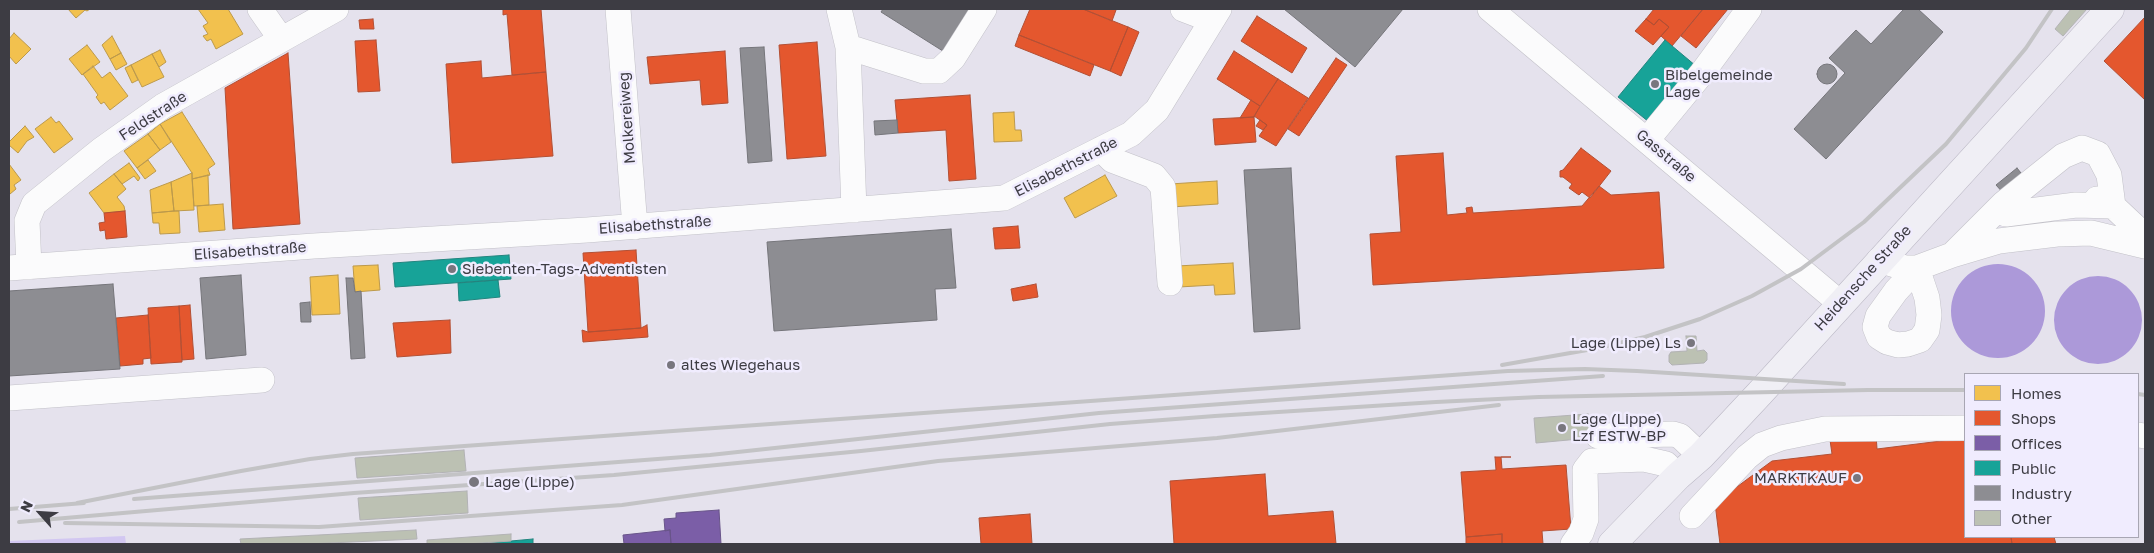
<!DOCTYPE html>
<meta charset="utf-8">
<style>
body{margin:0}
#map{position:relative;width:2154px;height:553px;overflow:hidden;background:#e5e2ed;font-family:"Golos Text",sans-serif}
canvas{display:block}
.frame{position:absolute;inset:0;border:10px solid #3d3c43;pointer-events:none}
.legend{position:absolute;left:1964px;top:373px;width:175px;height:165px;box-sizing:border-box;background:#f0ecfe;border:1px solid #a8a6b3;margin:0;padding:6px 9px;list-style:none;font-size:15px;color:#3d3c43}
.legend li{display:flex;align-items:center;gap:10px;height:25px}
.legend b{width:25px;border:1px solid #a8a6b3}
.north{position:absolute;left:15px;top:488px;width:50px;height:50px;-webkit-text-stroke:4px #f0ecfe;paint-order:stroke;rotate:296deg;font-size:14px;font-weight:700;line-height:20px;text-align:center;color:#3d3c43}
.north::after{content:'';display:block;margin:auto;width:18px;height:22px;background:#3d3c43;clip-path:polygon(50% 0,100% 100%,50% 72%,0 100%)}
</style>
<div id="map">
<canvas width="2154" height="553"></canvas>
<div class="frame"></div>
<ul class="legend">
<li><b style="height:14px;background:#f2c14e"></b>Homes</li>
<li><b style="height:14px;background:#e4572e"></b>Shops</li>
<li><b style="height:14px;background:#7b5ea7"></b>Offices</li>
<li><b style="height:14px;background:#17a398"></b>Public</li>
<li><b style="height:14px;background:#8d8d92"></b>Industry</li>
<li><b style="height:14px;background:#bcc1b3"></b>Other</li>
</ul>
<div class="north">N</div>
</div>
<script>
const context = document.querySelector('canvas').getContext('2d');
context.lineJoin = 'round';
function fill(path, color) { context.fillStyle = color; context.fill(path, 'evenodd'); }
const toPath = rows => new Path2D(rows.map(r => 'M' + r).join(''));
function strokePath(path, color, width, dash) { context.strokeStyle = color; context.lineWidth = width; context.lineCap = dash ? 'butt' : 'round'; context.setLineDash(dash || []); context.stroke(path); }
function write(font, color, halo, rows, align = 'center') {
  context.font = font + ' "Golos Text",sans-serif'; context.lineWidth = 5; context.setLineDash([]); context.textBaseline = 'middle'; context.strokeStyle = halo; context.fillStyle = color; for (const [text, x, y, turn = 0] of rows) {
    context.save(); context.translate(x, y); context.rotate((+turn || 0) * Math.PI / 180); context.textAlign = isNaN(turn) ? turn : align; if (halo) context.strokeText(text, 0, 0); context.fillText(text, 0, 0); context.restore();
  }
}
fill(toPath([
 [125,536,126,544,9,544,9,541]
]), '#d2c7f1');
fill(toPath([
 '1951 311a47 47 0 1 1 94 0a47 47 0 1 1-94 0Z',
 '2054 320a44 44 0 1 1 88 0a44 44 0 1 1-88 0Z'
]), '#ac99d9');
const homes = toPath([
 [68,9,90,9,87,11,85,10,76,18,68,9],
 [198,9,228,9,243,34,216,49,211,39,207,41,203,36,208,34,203,26,208,23,198,9],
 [14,33,31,49,16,64,9,56,9,39,14,33],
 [112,36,121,53,110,59,102,45,112,36],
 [87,45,100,62,82,75,69,59,87,45],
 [160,50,166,62,159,67,152,54,160,50],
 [121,53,127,64,116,70,110,59,121,53],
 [152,54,164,77,142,87,131,65,152,54],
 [131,65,138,80,132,83,125,68,131,65],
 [93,66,102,78,110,72,128,96,110,110,104,102,101,104,96,97,98,95,83,74,93,66],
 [182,112,215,164,208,169,210,175,192,179,192,173,160,124,182,112],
 [1014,112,1015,130,1021,130,1022,141,994,142,993,113,1014,112],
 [51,117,56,123,59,121,73,139,54,153,35,129,51,117],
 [160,124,171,142,160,150,148,134,160,124],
 [25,126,34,137,27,141,18,153,9,145,9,142,25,126],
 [148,134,160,150,137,168,124,151,148,134],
 [148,160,156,171,145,179,137,168,148,160],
 [129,163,140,178,138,181,134,176,122,184,114,174,129,163],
 [9,164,21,180,14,185,16,189,10,194,9,192,9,164],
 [192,173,194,210,174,211,171,182,192,173],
 [114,174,126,189,117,197,124,206,125,211,104,213,89,193,114,174],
 [208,175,209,205,194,206,192,179,208,175],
 [1105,175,1117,196,1075,218,1064,198,1105,175],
 [1217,181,1218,204,1171,207,1170,184,1217,181],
 [171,182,174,211,152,213,150,190,171,182],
 [223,204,225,230,199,232,197,206,223,204],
 [174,211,179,211,180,233,160,234,159,223,153,223,152,213,174,211],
 [1233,263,1235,294,1215,295,1214,285,1179,287,1177,266,1233,263],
 [378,265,380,290,355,292,353,266,378,265],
 [338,275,340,314,312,315,310,277,338,275]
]);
fill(homes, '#f2c14e');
strokePath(homes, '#bc994b', 1);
const shops = toPath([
 [503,9,541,9,546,72,512,75,507,14,503,15,503,9],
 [1030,9,1083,9,1128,27,1110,71,1019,35,1030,9],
 [1083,9,1113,9,1116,10,1112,21,1083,9],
 [1654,9,1703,9,1672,46,1661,36,1669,27,1659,19,1654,25,1646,19,1654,9],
 [1703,9,1728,9,1696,48,1681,36,1703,9],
 [1257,16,1307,48,1292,73,1241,41,1257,16],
 [2145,17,2145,100,2104,61,2145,17],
 [373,19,374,29,360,29,359,20,373,19],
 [1646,19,1654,25,1659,19,1669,27,1653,45,1635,31,1646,19],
 [1128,27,1139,32,1121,76,1110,71,1128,27],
 [1019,35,1094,65,1090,76,1015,46,1019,35],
 [376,40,380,91,358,92,355,41,376,40],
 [817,42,826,156,787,159,779,45,817,42],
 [725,51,728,103,702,105,700,80,650,84,647,57,725,51],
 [1234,51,1278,79,1260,106,1217,79,1234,51],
 [288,53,300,224,233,229,225,88,288,53],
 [1336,58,1347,65,1299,136,1288,129,1336,58],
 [481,61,482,78,546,72,553,156,452,163,446,64,481,61],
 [1278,79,1308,98,1276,146,1259,136,1267,125,1254,116,1278,79],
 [970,95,976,179,949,181,946,130,898,133,895,100,970,95],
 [1251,100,1260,106,1254,117,1240,118,1251,100],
 [1254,117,1256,142,1215,145,1213,119,1254,117],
 [1260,120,1267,125,1263,130,1256,126,1260,120],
 [1581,148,1611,171,1590,198,1582,192,1579,195,1576,193,1569,188,1572,184,1563,177,1560,177,1560,171,1563,170,1581,148],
 [1443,153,1447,215,1467,213,1466,208,1472,207,1473,213,1582,206,1599,186,1611,195,1659,192,1664,268,1373,285,1370,234,1401,232,1396,156,1443,153],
 [125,211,127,237,106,239,105,230,100,231,99,223,105,222,104,213,125,211],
 [1018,226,1020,248,995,249,993,228,1018,226],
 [636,250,641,328,588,332,583,253,636,250],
 [1036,284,1038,297,1013,301,1011,289,1036,284],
 [190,305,194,359,182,360,179,306,190,305],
 [179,306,182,362,151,364,148,308,179,306],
 [148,315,151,358,143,359,143,364,120,366,116,318,148,315],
 [450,320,451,353,397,357,393,323,450,320],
 [647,325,648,337,583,342,582,330,588,332,641,328,647,325],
 [1876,434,1877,449,1965,438,1965,537,2011,537,2012,544,1720,544,1715,503,1772,461,1832,454,1830,440,1876,434],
 [1495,457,1511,457,1501,457,1502,469,1566,465,1571,529,1542,531,1543,544,1502,544,1502,534,1466,537,1461,472,1496,470,1495,457],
 [1265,474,1268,516,1333,511,1336,544,1174,544,1170,481,1265,474],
 [1030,514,1032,544,981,544,979,518,1030,514],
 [1502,534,1502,544,1466,544,1466,537,1502,534],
 [2011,537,2054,537,2056,544,2012,544,2011,537]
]);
fill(shops, '#e4572e');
strokePath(shops, '#b24f34', 1);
const offices = toPath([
 [719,510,721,544,671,544,670,530,665,531,664,519,676,518,676,513,719,510],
 [670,530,671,544,624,544,623,535,670,530]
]);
fill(offices, '#7b5ea7');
strokePath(offices, '#685489', 1);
const public = toPath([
 [1665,40,1696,66,1649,122,1618,97,1665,40],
 [509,255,511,279,395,287,393,263,509,255],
 [498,280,500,297,459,301,458,283,498,280],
 [533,539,533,544,468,544,511,541,533,539]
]);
fill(public, '#17a398');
strokePath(public, '#22847e', 1);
const industry = toPath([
 [883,9,974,9,946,53,881,12,883,9],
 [1284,9,1403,9,1355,67,1284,9],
 [1904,9,1918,9,1943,32,1826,159,1794,129,1845,73,1829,58,1856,30,1871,44,1904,9],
 [764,47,772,161,748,163,740,48,764,47],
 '1817 74a10 10 0 1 1 20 0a10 10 0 1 1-20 0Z',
 [897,120,898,133,875,135,874,121,897,120],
 [1291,168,1300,329,1254,332,1244,170,1291,168],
 [2017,168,2025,178,2005,195,1996,185,2017,168],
 [951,229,956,288,935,289,937,320,774,331,767,242,951,229],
 [241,275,246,355,206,359,200,278,241,275],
 [346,278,353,278,355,292,361,291,365,358,351,359,346,278],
 [113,284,120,369,9,376,9,291,113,284],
 [310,302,311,322,301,322,300,303,310,302]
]);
fill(industry, '#8d8d92');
strokePath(industry, '#75757a', 1);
const building = toPath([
 [2071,9,2087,9,2063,36,2055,29,2071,9],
 [1686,336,1696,336,1697,351,1704,350,1707,353,1707,360,1704,363,1672,365,1669,362,1669,355,1671,352,1687,351,1686,336],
 [1588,414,1590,438,1536,443,1534,418,1588,414],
 [464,450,466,471,357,478,355,458,464,450],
 [467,491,468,513,360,520,358,498,467,491],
 [416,530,417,539,308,544,241,544,240,539,416,530],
 [511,534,511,541,467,544,427,544,427,540,511,534]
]);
fill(building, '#bcc1b3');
strokePath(building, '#b2b2b4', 1);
const minor = toPath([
 [260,9,281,39],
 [618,9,635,227],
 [839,9,848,47,854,210],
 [1183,9,1212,20],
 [1490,9,1840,303],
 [848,47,924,71,939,71,953,58,984,9],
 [1647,140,1702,73,1749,9],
 [1101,149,1112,160,1154,176,1163,187,1170,283],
 [2097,199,2113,206,2145,236],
 [1952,255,2003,204,2063,156,2082,148,2098,154,2109,175,2113,206,2076,205,2006,214],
 [1879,260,1905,268,1917,268,1952,255,1999,241,2057,234,2091,233,2145,246],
 [29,267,27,221,34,204,101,150,163,106,336,9],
 [9,268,314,246,587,230,1004,198,1131,134,1157,110,1219,9],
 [1917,268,1927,298,1929,315,1927,330,1920,340,1908,344,1898,345,1887,342,1879,337,1875,327,1878,316,1896,291,1917,268],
 [9,398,262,380],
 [2138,435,2145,436],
 [1598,436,1673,434,1680,436,1701,456],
 [1692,516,1747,457,1762,445,1781,438,1825,429,1965,428],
 [1573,544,1581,533,1586,519,1585,470,1592,461,1644,459,1666,464,1678,476]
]);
const major = toPath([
 [1612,544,1678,476,1701,456,1760,393,2110,9]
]);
strokePath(minor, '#c2c1c8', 26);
strokePath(major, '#bbb8c5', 29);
strokePath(minor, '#fbfbfc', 25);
strokePath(major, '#f0eff5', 28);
strokePath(toPath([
 [1502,365,1593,349,1645,337,1700,319,1752,296,1801,269,1864,222,1946,144,2026,48,2052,9],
 [2138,394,2145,395],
 [134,499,710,455,1099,413,1603,376],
 [77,503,241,471,310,459,353,454,1508,371,1585,369,1637,371,1844,384],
 [9,509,84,503],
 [19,522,354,493,614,475,861,451,1110,424,1215,416,1436,402,1539,397,1868,390,1965,390],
 [65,523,319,527,622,505,938,461,1217,438,1499,405]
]), '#c3c3c5', 4);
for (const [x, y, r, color] of [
 [1655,84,5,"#78767e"],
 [452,269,5,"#78767e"],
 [1691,343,5,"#78767e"],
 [671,365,5,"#78767e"],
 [1562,428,5,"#78767e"],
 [1857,478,5,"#78767e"],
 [474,482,6,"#78767e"]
]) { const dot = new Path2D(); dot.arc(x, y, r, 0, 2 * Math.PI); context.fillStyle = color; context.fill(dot); strokePath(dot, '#f0ecfe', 2); }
write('15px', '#3d3c43', '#f0ecfe', [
 ["Bibelgemeinde",1665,75],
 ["Lage",1665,92],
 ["Siebenten-Tags-Adventisten",462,269],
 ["Lage (Lippe) Ls",1681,343,"right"],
 ["altes Wiegehaus",681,365],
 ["Lage (Lippe)",1572,419],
 ["Lzf ESTW-BP",1572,436],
 ["MARKTKAUF",1847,478,"right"],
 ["Lage (Lippe)",485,482]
], 'left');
write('15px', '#3d3c43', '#f0ecfe', [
 ["Feldstraße",153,116,-33],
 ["Molkereiweg",627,118,-94],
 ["Gasstraße",1666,156,40],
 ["Elisabethstraße",1066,167,-27],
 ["Elisabethstraße",655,225,-4],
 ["Elisabethstraße",250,251,-4],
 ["Heidensche Straße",1863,278,-48]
]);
</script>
